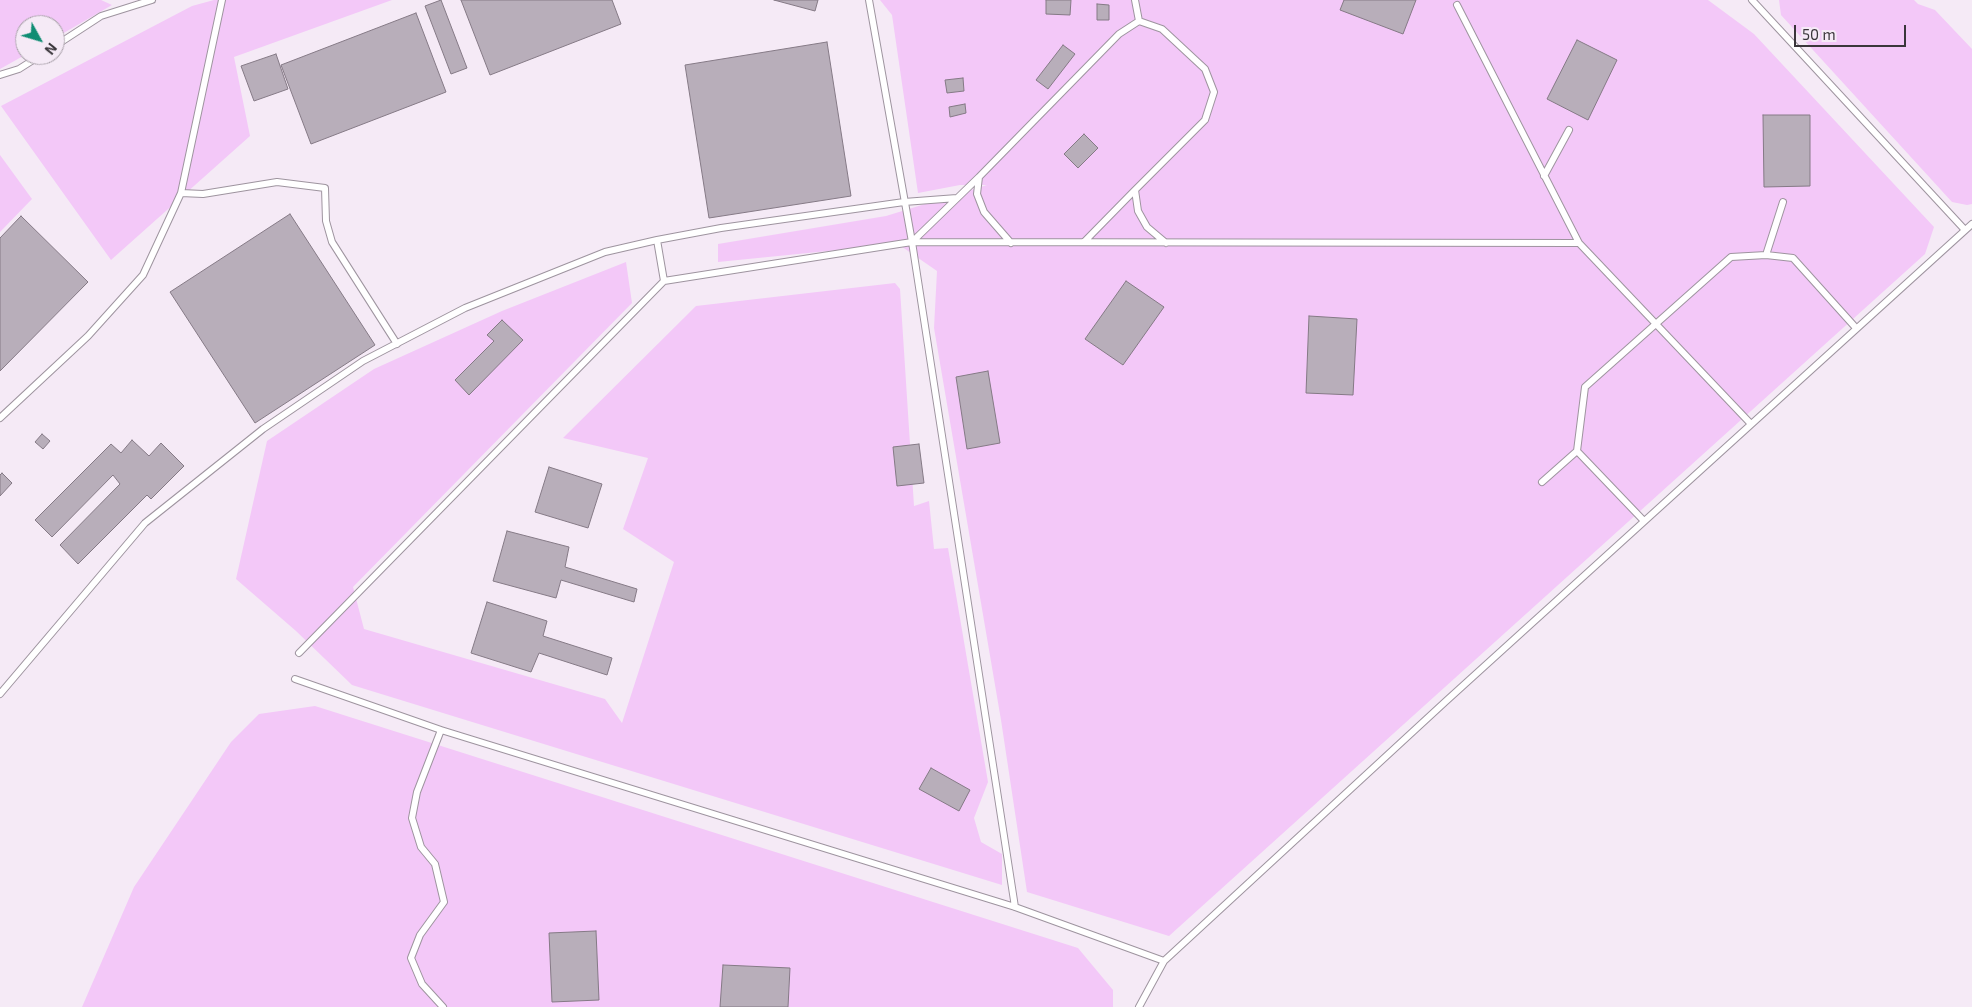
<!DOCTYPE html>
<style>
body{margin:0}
#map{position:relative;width:1972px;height:1007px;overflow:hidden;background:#f5eaf6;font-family:"Exo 2",sans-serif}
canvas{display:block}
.north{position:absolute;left:15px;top:15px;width:50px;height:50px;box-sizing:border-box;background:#f5eaf6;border:1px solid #aaa2ab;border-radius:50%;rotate:129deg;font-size:14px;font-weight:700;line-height:20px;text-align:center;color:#3a363b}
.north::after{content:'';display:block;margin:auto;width:18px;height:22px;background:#0f8d73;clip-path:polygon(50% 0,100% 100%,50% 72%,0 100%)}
.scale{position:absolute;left:1794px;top:25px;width:112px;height:22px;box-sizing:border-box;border:2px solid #3a363b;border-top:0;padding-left:6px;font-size:15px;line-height:18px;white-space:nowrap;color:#3a363b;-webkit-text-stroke:4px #f5eaf6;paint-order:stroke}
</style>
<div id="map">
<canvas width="1972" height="1007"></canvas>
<div class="north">N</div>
<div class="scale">50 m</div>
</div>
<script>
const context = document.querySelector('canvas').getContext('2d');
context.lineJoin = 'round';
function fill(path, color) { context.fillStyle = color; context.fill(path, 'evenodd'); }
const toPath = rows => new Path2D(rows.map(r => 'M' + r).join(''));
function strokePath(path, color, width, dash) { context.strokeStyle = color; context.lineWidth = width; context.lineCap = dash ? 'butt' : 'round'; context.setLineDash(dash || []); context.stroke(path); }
fill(toPath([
 [0,0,101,0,112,5,55,38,55,25,25,25,25,55,0,69],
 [214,0,392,0,234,57,250,136,111,260,1,106,192,6],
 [880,0,1708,0,1754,34,1934,227,1925,254,1169,936,1027,892,1001,720,934,328,937,271,898,244,718,262,718,244,886,216,987,185,960,185,918,193,892,15],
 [1779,0,1914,0,1918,4,1935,10,1972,49,1972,204,1967,205,1952,202,1781,15],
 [0,155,32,199,0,232],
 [626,262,632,303,353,587,364,629,605,699,622,723,674,562,623,529,648,458,563,438,696,306,895,283,900,289,914,506,929,501,934,549,948,548,988,782,974,818,981,842,1002,854,1002,885,352,685,296,631,236,579,267,441,374,369,502,311],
 [315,706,1078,948,1113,990,1113,1007,82,1007,134,887,231,742,259,714]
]), '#f3c8f8');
const building = toPath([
 [441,0,467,68,451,74,425,6,441,0],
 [461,0,612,0,621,24,490,75,461,0],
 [774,0,818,0,815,11,774,0],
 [1046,0,1071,0,1070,15,1046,14,1046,0],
 [1344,0,1416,0,1403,34,1340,10,1344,0],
 [1097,4,1109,5,1109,20,1097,20,1097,4],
 [416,13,446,92,311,144,281,65,416,13],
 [1577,40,1617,60,1588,120,1547,99,1577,40],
 [827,42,851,196,709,218,685,65,827,42],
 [1063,45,1075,54,1048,89,1036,80,1063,45],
 [276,54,288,89,254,101,241,66,276,54],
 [963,78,964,91,947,93,945,80,963,78],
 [965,104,966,113,950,117,949,107,965,104],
 [1763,115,1810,115,1810,186,1764,187,1763,115],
 [1084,134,1098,148,1078,168,1064,154,1084,134],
 [290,214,375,345,255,423,170,292,290,214],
 [21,216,88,282,0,371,0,238,21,216],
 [1126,281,1164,307,1123,365,1085,339,1126,281],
 [1309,316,1357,319,1353,395,1306,393,1309,316],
 [502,320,523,340,469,395,455,380,494,341,487,335,502,320],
 [988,371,1000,443,967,449,956,377,988,371],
 [42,434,50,441,43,449,35,442,42,434],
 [132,440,149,456,161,443,184,466,151,499,147,495,78,564,60,545,120,484,113,475,52,537,35,520,111,444,121,453,132,440],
 [919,444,924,483,897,486,893,447,919,444],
 [549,467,602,484,588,528,535,512,549,467],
 [2,473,12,483,0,496,0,475,2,473],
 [507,531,569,547,565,567,637,589,634,602,561,580,556,598,493,581,507,531],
 [487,602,547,621,543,636,612,658,607,675,539,653,531,672,471,653,487,602],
 [931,768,970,790,959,811,919,789,931,768],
 [596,931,599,1000,552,1002,549,933,596,931],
 [723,965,790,968,788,1007,720,1007,723,965]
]);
fill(building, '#b8aeba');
strokePath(building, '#857a86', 1);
const service = toPath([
 [869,0,912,242,1015,907],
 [1135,0,1139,21],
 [1752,0,1965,230],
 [1457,5,1579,243],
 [55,46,101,16,152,0],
 [0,75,19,69,41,55],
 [1544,176,1569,130],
 [181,193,203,194,277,182,325,188,326,221,332,242,397,344],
 [657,240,664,281],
 [912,242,979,177],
 [1084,242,1135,190],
 [1011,243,984,212,977,194,979,177,1119,34,1139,21,1162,29,1205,69,1214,92,1205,120,1135,190,1138,211,1147,227,1166,243],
 [1766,255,1783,202],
 [0,418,88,336,143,275,181,193,222,0],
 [1542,482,1577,451],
 [1644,521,1577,451,1585,387,1731,257,1766,255,1793,258,1856,328],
 [299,653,664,281,899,244,912,242,1579,243,1751,424],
 [295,679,441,730,1015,907,1164,961],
 [0,694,145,523,263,429,363,361,465,308,605,252,657,240,721,228,904,202,957,198],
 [441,730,417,792,412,818,421,847,435,864,444,902,420,935,411,958,422,984,443,1007],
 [1139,1007,1164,961,1445,702,1972,224]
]);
strokePath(service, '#9e949f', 8);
strokePath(service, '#fff', 6);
</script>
